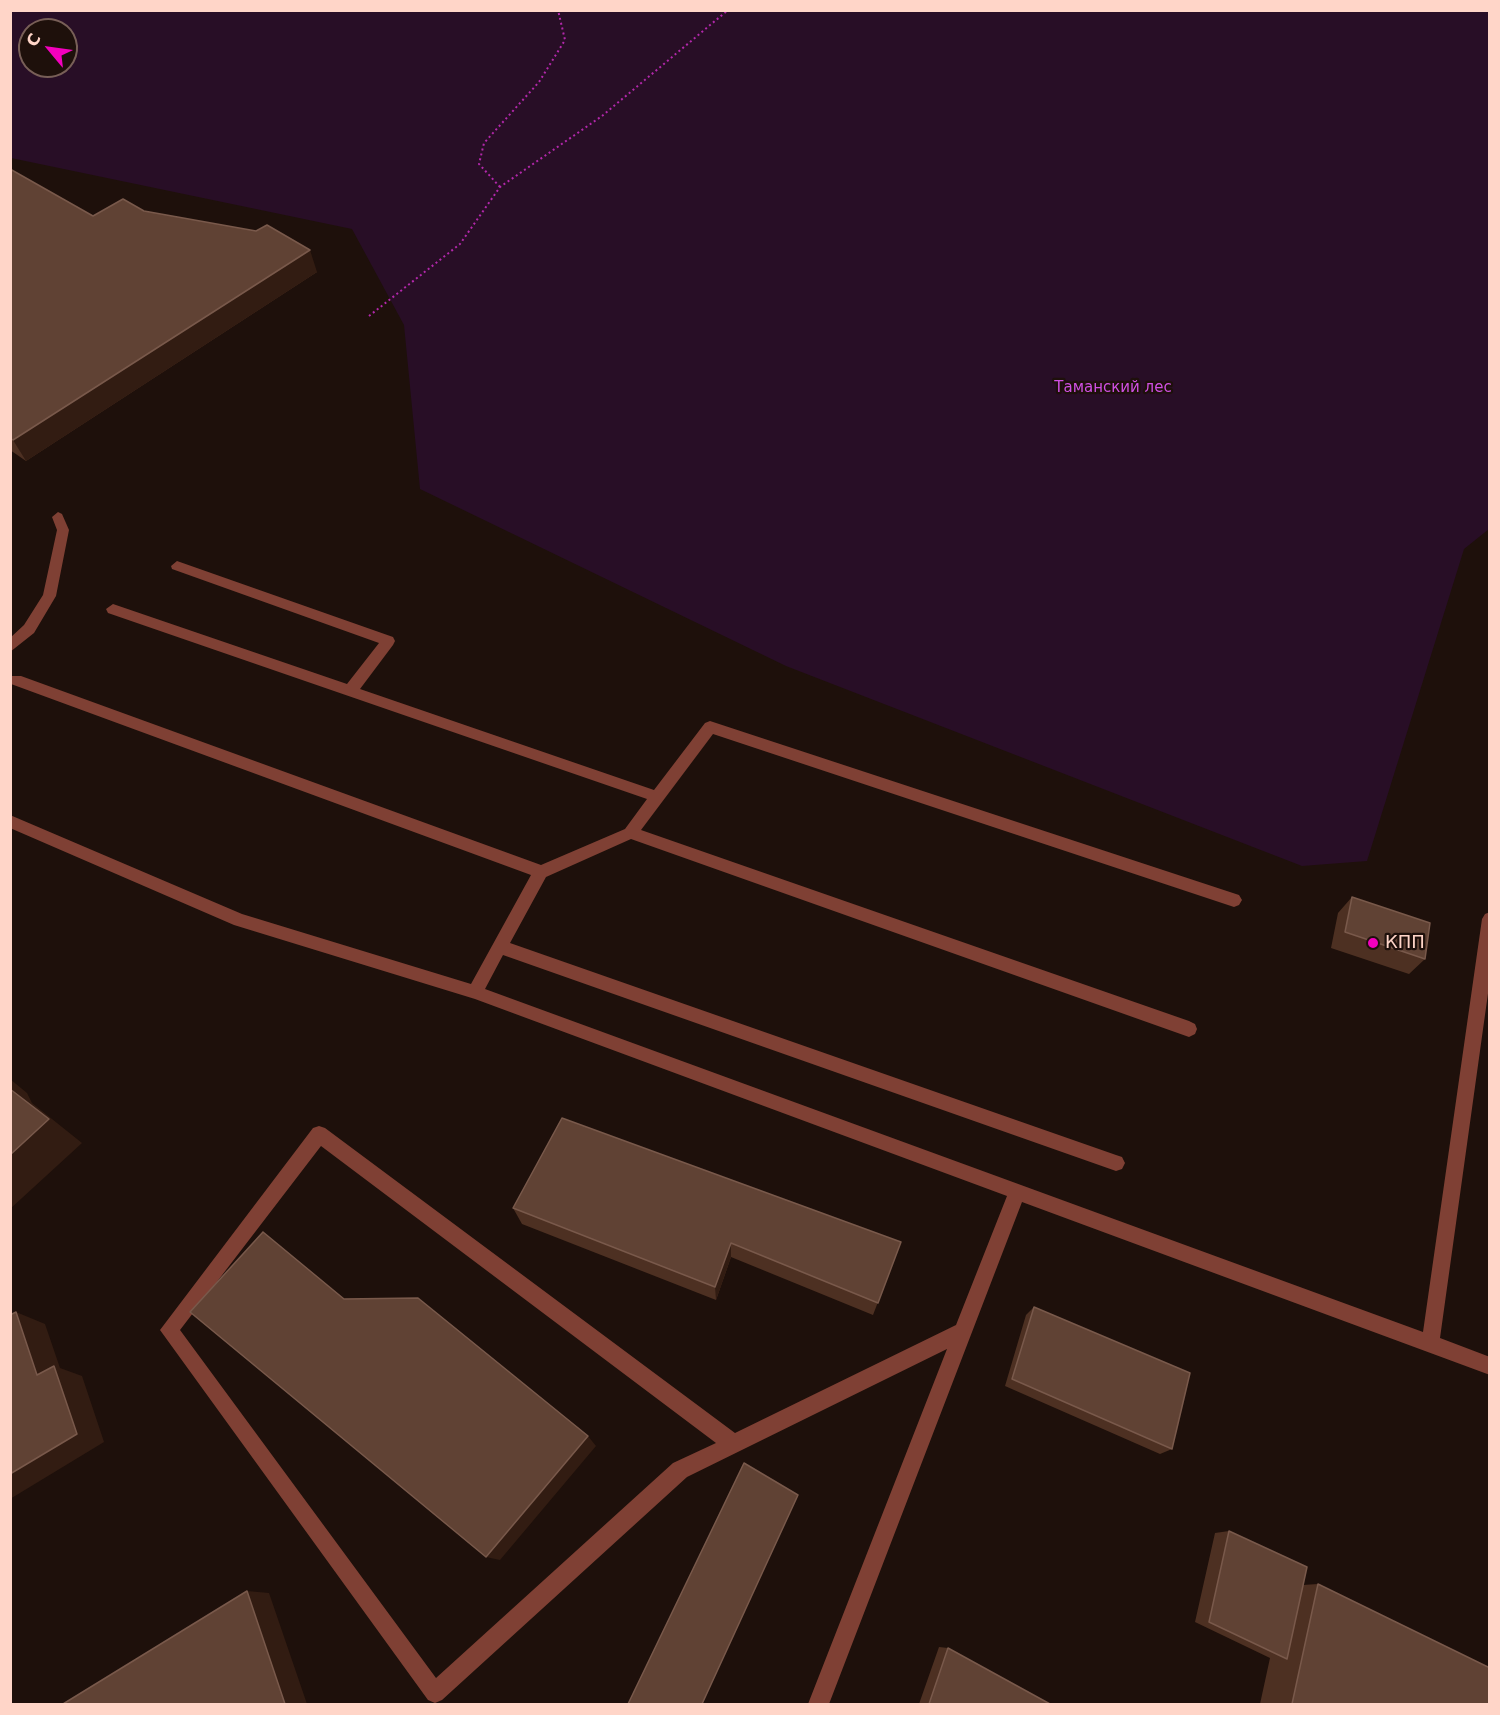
<!DOCTYPE html>
<meta charset="utf-8">
<style>
body{margin:0}
#map{position:relative;width:1500px;height:1715px;overflow:hidden;background:#1e100b;font-family:"DejaVu Sans",sans-serif}
canvas{display:block}
.frame{position:absolute;inset:0;border:12px solid #ffd5c8;pointer-events:none}
.north{position:absolute;left:18px;top:18px;width:60px;height:60px;box-sizing:border-box;background:#1e100b;border:2px solid #785f57;border-radius:50%;rotate:299deg;font-size:16px;font-weight:700;line-height:24px;text-align:center;color:#ffd5c8}
.north::after{content:'';display:block;margin:auto;width:21px;height:27px;background:#f300bd;clip-path:polygon(50% 0,100% 100%,50% 72%,0 100%)}
</style>
<div id="map">
<canvas width="1500" height="1715"></canvas>
<div class="frame"></div>
<div class="north">С</div>
</div>
<script>
const context = document.querySelector('canvas').getContext('2d');
context.lineJoin = 'round';
function fill(path, color) { context.fillStyle = color; context.fill(path, 'evenodd'); }
const toPath = rows => new Path2D(rows.map(r => 'M' + r).join(''));
function strokePath(path, color, width, dash) { context.strokeStyle = color; context.lineWidth = width; context.lineCap = dash ? 'butt' : 'round'; context.setLineDash(dash || []); context.stroke(path); }
function write(font, color, halo, rows, align = 'center') {
  context.font = font + ' "DejaVu Sans",sans-serif'; context.lineWidth = 4.5; context.setLineDash([]); context.textBaseline = 'middle'; context.strokeStyle = halo; context.fillStyle = color; for (const [text, x, y, turn = 0] of rows) {
    context.save(); context.translate(x, y); context.rotate((+turn || 0) * Math.PI / 180); context.textAlign = isNaN(turn) ? turn : align; if (halo) context.strokeText(text, 0, 0); context.fillText(text, 0, 0); context.restore();
  }
}
fill(toPath([
 [11,10,1489,11,1489,529,1464,549,1367,861,1302,866,786,666,420,489,404,325,352,229,11,158],
 [30,30,66,30,66,66,30,66]
]), '#280e26');
strokePath(toPath([
 [500,187,479,164,484,143,539,82,565,40,558,10],
 [369,316,460,244,500,187,602,116,728,10]
]), '#b328ab', 2, [2, 3]);
fill(toPath([
 [58,512,62,514,69,530,56,596,34,633,10,652,10,638,24,625,43,595,57,530,52,517,58,512],
 [177,561,393,637,395,641,393,645,360,689,654,790,705,723,710,721,1239,895,1242,900,1239,905,1234,907,713,734,641,830,1189,1021,1195,1024,1197,1029,1195,1034,1189,1037,631,839,546,877,510,943,1116,1155,1122,1157,1125,1163,1122,1169,1116,1171,503,955,485,989,1423,1332,1482,919,1485,914,1490,912,1490,979,1440,1338,1490,1357,1490,1375,1022,1202,829,1704,808,1704,947,1349,687,1477,442,1700,435,1703,428,1700,160,1330,313,1128,319,1126,325,1128,735,1433,956,1325,1007,1196,475,999,234,925,10,828,10,815,242,914,471,984,531,875,11,684,11,676,21,676,541,865,625,829,647,799,108,613,106,609,113,604,347,684,379,643,172,569,171,566,177,561],
 [321,1146,716,1443,673,1463,436,1678,180,1330,321,1146]
]), '#7f4034');
fill(toPath([
 [10,169,93,216,144,211,317,272,26,461,10,450],
 [1352,897,1425,959,1409,974,1331,948,1338,913],
 [513,1208,901,1242,873,1315,731,1257,716,1300,522,1224],
 [1034,1307,1172,1449,1160,1454,1005,1386,1026,1315],
 [1229,1531,1303,1585,1318,1584,1490,1704,1260,1704,1270,1658,1195,1622,1215,1533],
 [939,1647,948,1648,1050,1704,919,1704]
]), '#4d3022');
fill(toPath([
 [310,250,317,272,26,461,13,440],
 [10,1079,27,1093,32,1103,82,1143,10,1209],
 [731,1243,731,1257,716,1300,715,1287],
 [16,1312,45,1324,60,1368,82,1376,104,1442,10,1499,10,1474,37,1375],
 [588,1436,596,1446,500,1560,486,1557],
 [247,1591,269,1593,307,1704,285,1704]
]), '#321c12');
const building = toPath([
 [10,169,93,216,123,199,144,211,256,231,267,225,310,250,13,440,10,438,10,169],
 [1352,897,1430,923,1425,959,1345,932,1352,897],
 [10,1089,49,1119,10,1155,10,1089],
 [562,1118,901,1242,878,1303,731,1243,715,1287,513,1208,562,1118],
 [263,1232,344,1299,418,1298,588,1436,486,1557,190,1312,263,1232],
 [1034,1307,1190,1373,1172,1449,1012,1379,1034,1307],
 [16,1312,37,1375,54,1366,77,1434,10,1474,10,1315,16,1312],
 [744,1463,798,1495,702,1704,628,1704,744,1463],
 [1229,1531,1307,1567,1287,1659,1209,1622,1229,1531],
 [1318,1584,1490,1668,1490,1704,1292,1704,1318,1584],
 [247,1591,285,1704,63,1704,247,1591],
 [948,1648,1050,1704,929,1704,948,1648]
]);
fill(building, '#604234');
strokePath(building, '#79594b', 1.5);
for (const [x, y, r, color] of [
 [1373,943,6,"#f300bd"]
]) { const dot = new Path2D(); dot.arc(x, y, r, 0, 2 * Math.PI); context.fillStyle = color; context.fill(dot); strokePath(dot, '#1e100b', 2); }
write('15px', '#d050e3', '#1e100b', [
 ["Таманский лес",1113,388]
]);
write('18px', '#ffd5c8', '#1e100b', [
 ["КПП",1385,943]
], 'left');
</script>
